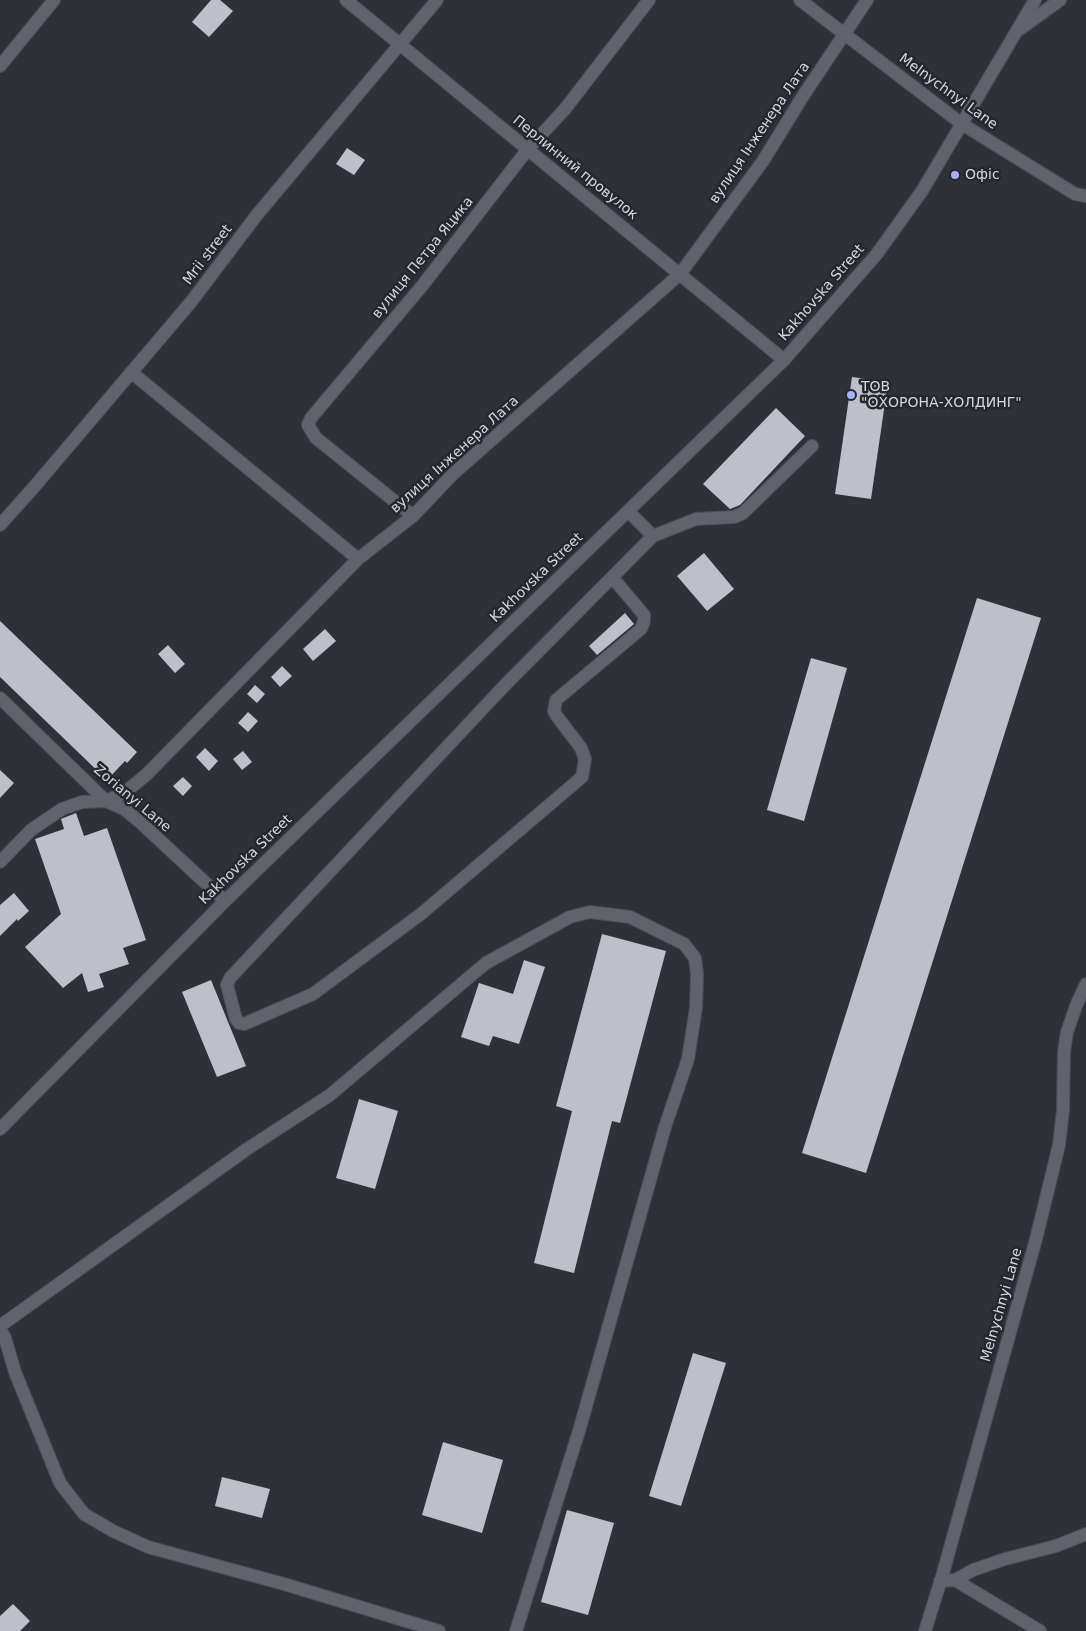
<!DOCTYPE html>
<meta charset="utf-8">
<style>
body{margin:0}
canvas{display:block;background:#2f3139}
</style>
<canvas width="1086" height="1631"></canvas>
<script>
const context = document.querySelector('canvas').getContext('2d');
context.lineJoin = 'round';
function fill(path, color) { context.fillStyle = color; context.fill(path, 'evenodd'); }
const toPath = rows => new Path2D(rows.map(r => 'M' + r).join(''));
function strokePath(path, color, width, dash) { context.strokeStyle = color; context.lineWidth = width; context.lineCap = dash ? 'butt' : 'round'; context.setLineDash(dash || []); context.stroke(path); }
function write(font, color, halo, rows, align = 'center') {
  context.font = font + ' "DejaVu Sans",sans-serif'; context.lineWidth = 5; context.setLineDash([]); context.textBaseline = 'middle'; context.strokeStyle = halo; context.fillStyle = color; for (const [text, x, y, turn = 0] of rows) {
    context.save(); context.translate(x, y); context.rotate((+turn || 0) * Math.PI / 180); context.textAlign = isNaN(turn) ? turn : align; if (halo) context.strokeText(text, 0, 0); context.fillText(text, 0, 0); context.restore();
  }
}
fill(toPath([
 [211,0,220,0,233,11,209,37,192,22],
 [347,148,365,160,354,175,336,164],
 [852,377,888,382,871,499,835,494],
 [776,408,805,436,740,505,730,509,703,484],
 [704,553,734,589,707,611,677,576],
 [977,598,1041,618,866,1173,802,1153],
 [625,613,634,624,597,655,589,646],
 [0,621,137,752,127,763,125,761,107,780,0,677],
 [325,629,336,641,313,661,303,649],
 [168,645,185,664,175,673,158,654],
 [811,658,847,668,804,821,767,810],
 [282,666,292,676,280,687,271,677],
 [255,685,265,694,257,703,247,694],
 [248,712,258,721,248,732,238,723],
 [205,748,218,761,209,771,196,757],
 [243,751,252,762,242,770,233,759],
 [0,770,14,783,0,798],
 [183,777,192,786,183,796,173,786],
 [76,813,84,836,107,828,146,940,123,948,129,964,99,974,104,987,88,992,82,973,63,988,25,947,61,914,35,839,64,829,61,819],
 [14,893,29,911,18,921,17,919,0,936,0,905],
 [602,934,666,951,620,1123,612,1121,574,1273,534,1263,572,1111,556,1106],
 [524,960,545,967,519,1044,493,1036,489,1046,461,1037,479,983,513,994],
 [211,980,246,1066,217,1077,182,992],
 [359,1099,398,1111,375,1189,336,1178],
 [693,1353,726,1363,681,1506,649,1496],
 [443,1442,503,1460,482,1533,422,1515],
 [222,1477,270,1489,262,1518,215,1506],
 [567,1510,614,1523,588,1615,541,1602],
 [13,1604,30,1621,20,1631,0,1631,0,1616]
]), '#bdbfca');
const minor = toPath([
 [346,0,784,360],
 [800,0,962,124,1075,194,1086,196],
 [1020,29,1060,0],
 [0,66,54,0],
 [131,372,358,559],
 [628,511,653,536],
 [413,516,316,438,308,425,311,418,422,286,528,149,565,109,649,0],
 [0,525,34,487,191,302,256,216,437,0],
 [612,577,644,615,644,621,641,629,556,700,554,711,556,715,581,748,585,759,582,777,421,914,313,994,244,1024,239,1023,236,1019,227,985,230,978,505,685,653,536,696,519,734,517,743,513,812,446],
 [0,698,106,801,124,809,140,822,225,901],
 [0,862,31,830,62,809,82,802,106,801,124,793,146,775,358,559,413,516,453,474,680,274,763,161,803,96,867,0],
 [0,1129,225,901,784,360,876,255,922,191,1035,0],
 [0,1326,247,1149,330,1095,486,963,570,917,590,912,630,917,684,944,695,958,697,974,696,1008,688,1059,665,1127,579,1431,516,1631],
 [0,1329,5,1338,15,1372,60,1483,84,1514,113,1531,148,1547,284,1584,439,1631],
 [955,1580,1040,1631],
 [940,1581,955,1580,973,1570,1005,1559,1056,1546,1086,1534],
 [925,1631,943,1573,1036,1239,1059,1145,1063,1110,1064,1052,1067,1032,1076,1006,1086,984]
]);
strokePath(minor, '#4c4d55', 14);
strokePath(minor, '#61626c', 12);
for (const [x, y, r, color] of [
 [955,175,5,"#a8b0fc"],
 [851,395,5,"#a8b0fc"]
]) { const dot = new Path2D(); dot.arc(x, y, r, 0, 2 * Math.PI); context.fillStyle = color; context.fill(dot); strokePath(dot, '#25272f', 2); }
write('14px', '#d6d7dd', '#25272f', [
 ["Melnychnyi Lane",948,92,36],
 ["вулиця Інженера Лата",760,133,-56],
 ["Перлинний провулок",575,168,39],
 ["Mrii street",208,255,-53],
 ["вулиця Петра Яцика",423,258,-51],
 ["Kakhovska Street",822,293,-49],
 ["вулиця Інженера Лата",455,455,-42],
 ["Kakhovska Street",537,578,-44],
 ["Zorianyi Lane",132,799,40],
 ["Kakhovska Street",246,860,-44],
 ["Melnychnyi Lane",1002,1305,-74]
]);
write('14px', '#d6d7dd', '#25272f', [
 ["Офіс",965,175],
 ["ТОВ",861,387],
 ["\"ОХОРОНА-ХОЛДИНГ\"",861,403]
], 'left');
</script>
